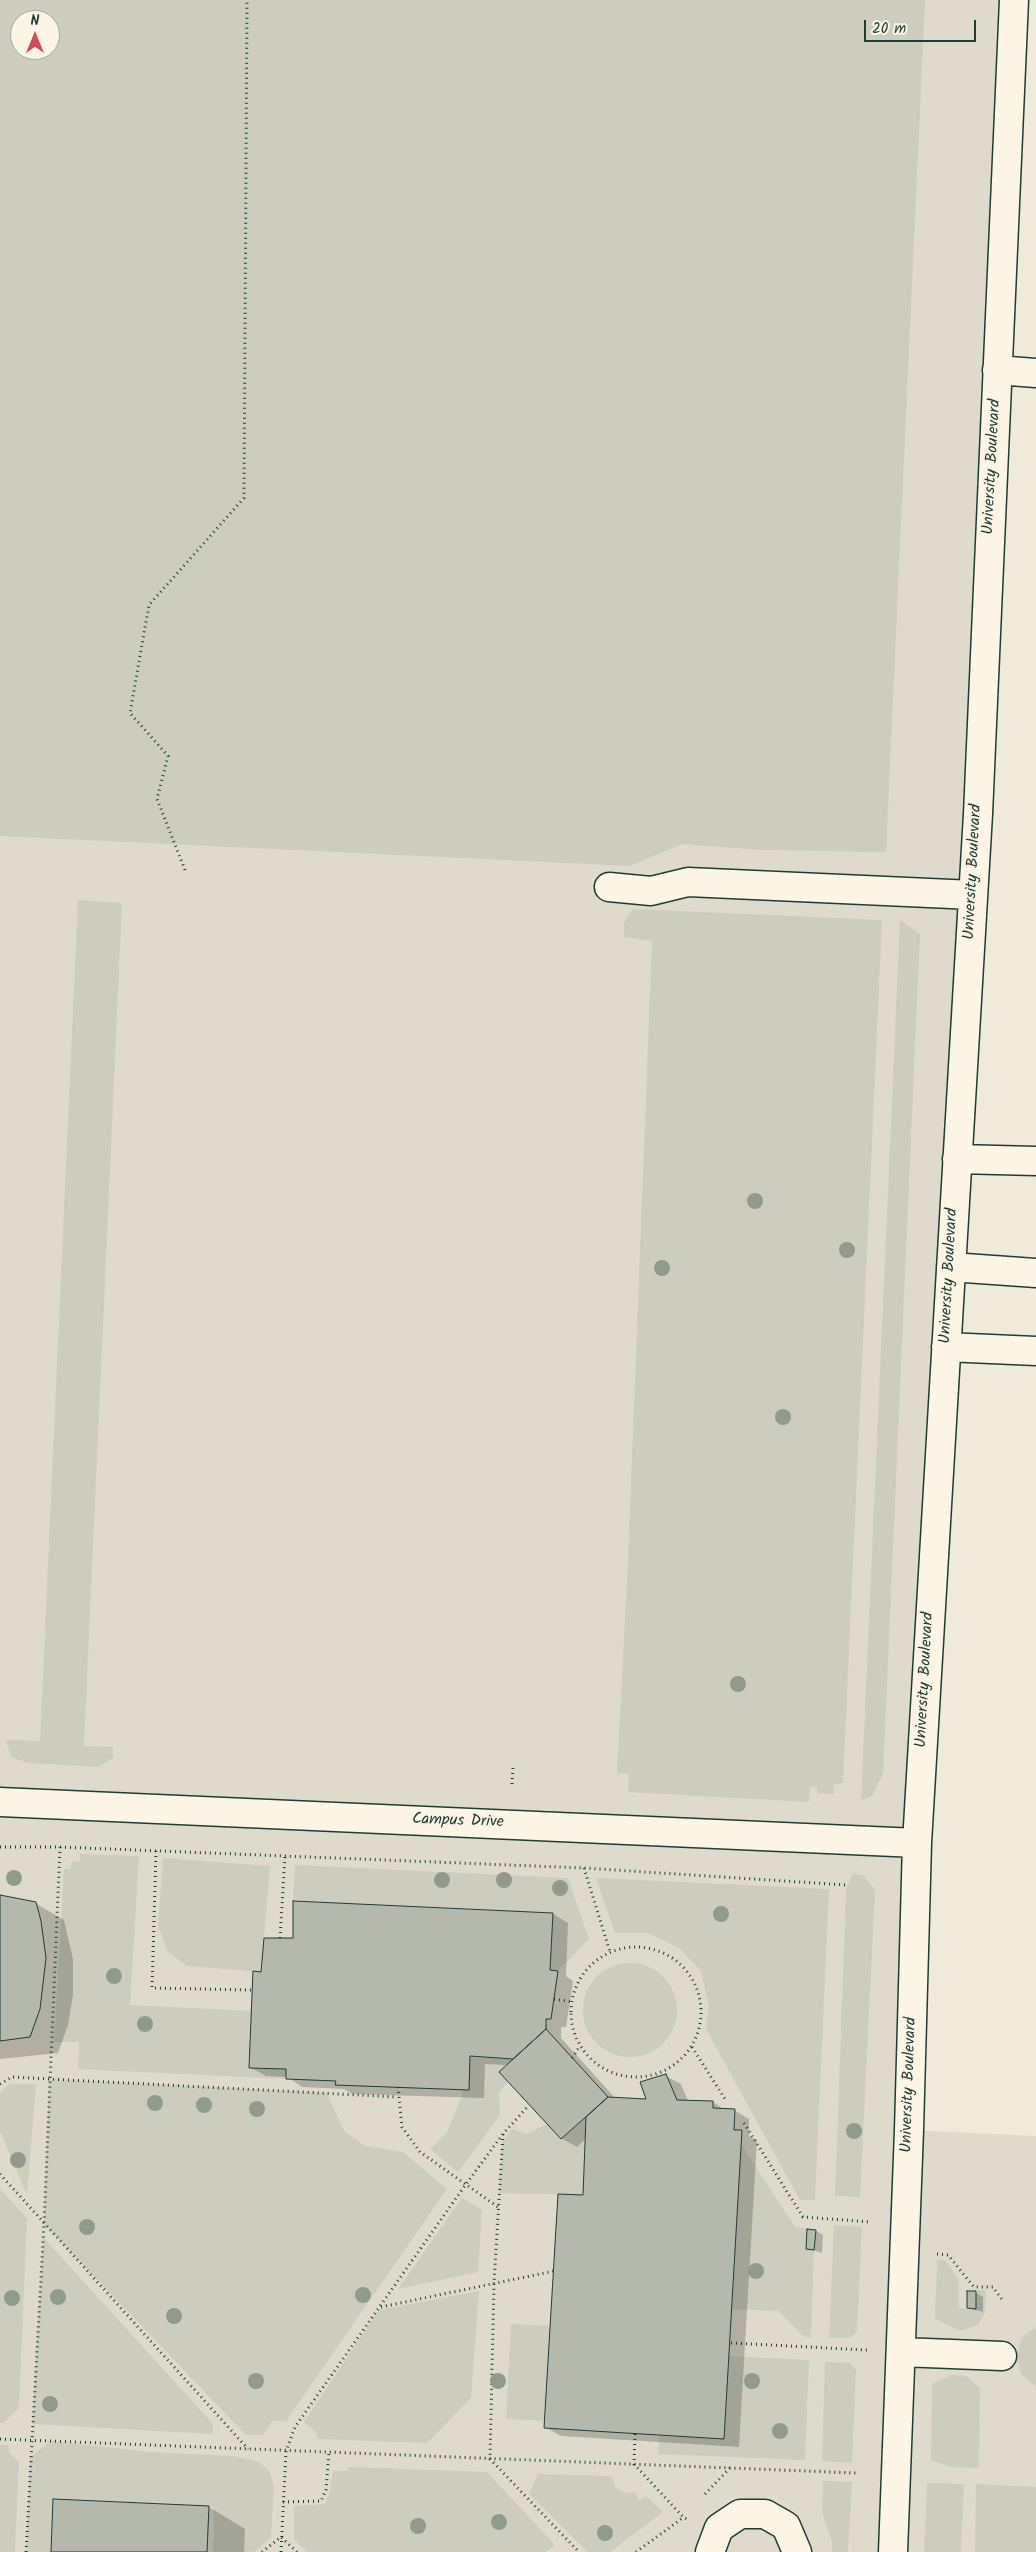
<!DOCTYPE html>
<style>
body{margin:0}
#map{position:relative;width:1036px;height:2552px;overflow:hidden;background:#efeada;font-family:Kalam,sans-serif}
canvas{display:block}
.north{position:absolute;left:10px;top:10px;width:50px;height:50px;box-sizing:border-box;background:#fcf5e5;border:1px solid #a4ab9e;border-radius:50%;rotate:0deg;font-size:14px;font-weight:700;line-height:20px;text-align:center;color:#1f3d34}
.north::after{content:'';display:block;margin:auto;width:18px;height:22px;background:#d1495b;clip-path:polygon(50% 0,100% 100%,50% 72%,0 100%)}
.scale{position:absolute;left:864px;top:20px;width:112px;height:22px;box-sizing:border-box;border:2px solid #1f3d34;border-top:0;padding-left:6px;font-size:15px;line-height:18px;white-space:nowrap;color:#1f3d34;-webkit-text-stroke:4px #fcf5e5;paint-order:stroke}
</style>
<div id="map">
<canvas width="1036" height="2552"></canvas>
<div class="north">N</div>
<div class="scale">20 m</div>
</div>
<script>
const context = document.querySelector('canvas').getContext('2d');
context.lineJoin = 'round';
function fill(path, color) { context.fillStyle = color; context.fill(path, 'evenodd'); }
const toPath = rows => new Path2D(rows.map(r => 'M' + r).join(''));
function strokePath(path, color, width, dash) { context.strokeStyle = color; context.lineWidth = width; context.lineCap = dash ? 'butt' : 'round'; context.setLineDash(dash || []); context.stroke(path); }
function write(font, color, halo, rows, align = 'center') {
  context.font = font + ' Kalam,sans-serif'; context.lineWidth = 5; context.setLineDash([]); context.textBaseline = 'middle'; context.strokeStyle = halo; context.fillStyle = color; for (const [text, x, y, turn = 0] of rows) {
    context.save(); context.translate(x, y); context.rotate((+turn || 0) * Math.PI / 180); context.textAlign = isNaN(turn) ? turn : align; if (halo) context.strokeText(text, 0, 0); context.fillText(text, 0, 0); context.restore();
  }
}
fill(toPath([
 [0,0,1014,0,909,2130,1036,2136,1036,2552,0,2552],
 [20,20,50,20,50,50,20,50]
]), '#dedbcc');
fill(toPath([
 [0,0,925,0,886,852,761,850,682,844,630,866,0,836],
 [20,20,50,20,50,50,20,50],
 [78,900,122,903,84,1746,113,1747,113,1758,99,1767,28,1763,11,1757,6,1740,40,1741],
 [633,909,882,920,843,1783,833,1785,834,1794,817,1793,817,1787,810,1787,809,1802,628,1792,629,1774,617,1773,628,1561,652,941,624,937,624,923],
 [900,920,920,934,883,1774,872,1796,861,1800],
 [80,1854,139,1856,130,2005,251,2011,249,2068,286,2069,286,2079,78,2069,79,2042,54,2042,64,1869,71,1869,71,1862,80,1861],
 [163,1858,270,1866,261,1972,187,1966,168,1952,158,1926],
 [295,1865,568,1878,589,1939,558,1971,550,1970,553,1913,293,1901],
 [853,1873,864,1876,875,1890,860,2197,835,2196,846,1889],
 [596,1878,829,1889,815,2200,800,2200,706,2029,709,2007,701,1971,679,1948,648,1933,615,1933],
 '583 2010a47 47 0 1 1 94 0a47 47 0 1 1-94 0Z',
 [464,2057,513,2059,499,2072,508,2081,499,2093,500,2115,458,2172,430,2149,448,2131,462,2095],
 [49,2079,327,2093,344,2131,365,2146,403,2152,447,2189,286,2421,272,2421,263,2435,246,2435,44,2224],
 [9,2084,36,2084,27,2195,0,2131,0,2093],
 [586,2117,583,2195,499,2193,502,2143,512,2129,527,2134,547,2124,561,2139],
 [741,2144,795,2227,807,2229,806,2249,814,2250,811,2338,803,2336,779,2311,732,2309],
 [0,2189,27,2218,19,2408,3,2423,0,2423],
 [462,2198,482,2210,478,2272,398,2289],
 [834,2225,862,2227,857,2332,849,2338,829,2338],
 [43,2237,213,2424,213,2434,32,2424],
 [937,2260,945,2260,959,2280,959,2308,976,2309,977,2290,986,2290,985,2313,978,2325,960,2331,935,2319],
 [479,2291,471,2398,427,2443,318,2439,315,2431,304,2422,379,2310],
 [511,2324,550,2326,545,2421,506,2419],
 [1036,2327,1036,2387,1021,2374,1017,2357,1021,2338],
 [727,2356,809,2360,805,2460,658,2454,659,2436,724,2439],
 [825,2362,850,2363,856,2370,852,2463,822,2461],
 [952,2375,966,2376,980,2388,979,2468,950,2467,931,2460,932,2384],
 [51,2441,150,2452,234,2456,259,2462,270,2472,274,2486,271,2537,254,2552,213,2552,214,2507,53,2499,51,2552,26,2552,30,2457],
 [0,2445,8,2445,10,2454,19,2461,15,2552,0,2552],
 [349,2467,487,2472,555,2545,545,2552,307,2552,294,2539,294,2506,325,2504,330,2491,333,2471,348,2471],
 [538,2474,611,2476,616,2488,626,2493,635,2492,639,2501,646,2496,663,2512,610,2552,588,2552,529,2494],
 [823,2481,852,2482,848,2552,832,2552,832,2542,822,2512],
 [927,2483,964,2484,961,2552,924,2552],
 [976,2484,1036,2487,1036,2552,975,2552]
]), '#cccdbf');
fill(toPath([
 [0,1896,35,1903,64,1920,73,1959,73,1995,68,2025,58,2053,0,2059],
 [553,1914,568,1923,566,1976,573,1981,566,2027,561,2027,561,2038,615,2098,648,2100,666,2076,681,2084,688,2101,713,2102,725,2110,734,2110,749,2119,749,2136,757,2140,739,2447,561,2436,545,2427,584,2197,586,2138,577,2147,561,2138,507,2065,485,2064,484,2098,352,2094,344,2089,302,2087,287,2077,266,2076,250,2067,262,1973,294,1939],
 [816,2231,823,2235,822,2253,807,2248],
 [976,2293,983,2297,983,2312,968,2308],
 [209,2507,245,2529,244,2552,52,2552]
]), '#0003');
const building = toPath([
 [0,1895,36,1902,41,1921,46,1958,40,2009,30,2037,0,2041,0,1895],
 [293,1901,553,1913,550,1970,558,1971,551,2019,546,2019,546,2029,513,2059,470,2056,469,2090,335,2085,336,2081,286,2079,286,2069,249,2068,253,1971,261,1972,264,1938,293,1938,293,1901],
 [546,2029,608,2097,561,2139,499,2072,546,2029],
 [666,2074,677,2100,713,2101,713,2108,735,2109,734,2130,742,2130,724,2439,544,2428,558,2194,583,2195,586,2117,608,2097,646,2099,640,2082,666,2074],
 [807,2229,816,2230,814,2250,806,2249,807,2229],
 [967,2291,976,2291,976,2309,967,2308,967,2291],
 [53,2499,209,2506,207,2552,51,2552,53,2499]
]);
fill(building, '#b5b9ad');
strokePath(building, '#1f3d34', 1);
const minor = toPath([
 [997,370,1036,373],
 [609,887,651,891,688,882,973,895],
 [957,1159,1036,1161],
 [951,1267,1036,1273],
 [946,1347,1036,1351],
 [0,1802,917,1843],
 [901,2352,1002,2356],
 [710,2552,719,2528,740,2514,765,2514,786,2526,797,2552],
 [893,2552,909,2130,917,1843,978,814,1014,0]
]);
strokePath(minor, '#1f3d34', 31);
strokePath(toPath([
 [185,870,157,799,168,756,130,713,149,605,244,498,247,0],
 [512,1784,513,1768],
 [0,1847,60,1847,584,1868,846,1885],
 [156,1851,152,1988,252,1990],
 [584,1868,610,1952],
 [280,1938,285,1856],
 '571 2012a65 65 0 1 1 130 0a65 65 0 1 1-130 0Z',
 [554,1999,573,2002],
 [692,2047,725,2099],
 [572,2058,580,2046],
 [0,2084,12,2077,397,2097],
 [398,2087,402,2127,420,2152,498,2207],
 [744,2123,803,2217,871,2222],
 [503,2134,494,2283,490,2459,579,2552],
 [0,2174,248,2449],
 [937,2254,948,2255,974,2287,993,2287,1003,2301],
 [381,2307,554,2271],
 [731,2343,867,2350],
 [635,2434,634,2464,684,2518,688,2519],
 [0,2439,856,2473],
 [705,2494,730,2468],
 [283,2502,321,2501,326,2490,329,2452],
 [26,2552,44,2224,60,1847],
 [262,2552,281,2537,297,2552],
 [281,2552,286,2451,295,2427,466,2184,503,2134,529,2105],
 [636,2552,684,2517]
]), '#1f3d34', 3, [1, 4]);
strokePath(minor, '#fcf5e5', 28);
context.fillStyle = '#909b8e';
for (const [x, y] of [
 [755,1201],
 [847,1250],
 [662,1268],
 [783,1417],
 [738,1684],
 [14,1878],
 [442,1880],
 [504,1880],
 [560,1888],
 [721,1914],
 [114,1976],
 [145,2024],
 [155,2103],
 [204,2105],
 [257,2109],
 [854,2131],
 [18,2160],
 [87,2227],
 [756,2271],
 [363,2295],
 [58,2297],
 [12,2298],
 [174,2316],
 [256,2381],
 [498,2381],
 [752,2381],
 [50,2404],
 [780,2431],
 [499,2522],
 [418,2526],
 [605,2533]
]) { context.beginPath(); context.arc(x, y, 8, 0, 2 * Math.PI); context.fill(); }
write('16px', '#1f3d34', '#fcf5e5', [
 ["University Boulevard",993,467,-87],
 ["University Boulevard",974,872,-87],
 ["University Boulevard",950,1276,-87],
 ["University Boulevard",926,1680,-87],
 ["Campus Drive",458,1822,2],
 ["University Boulevard",910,2085,-88]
]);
</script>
